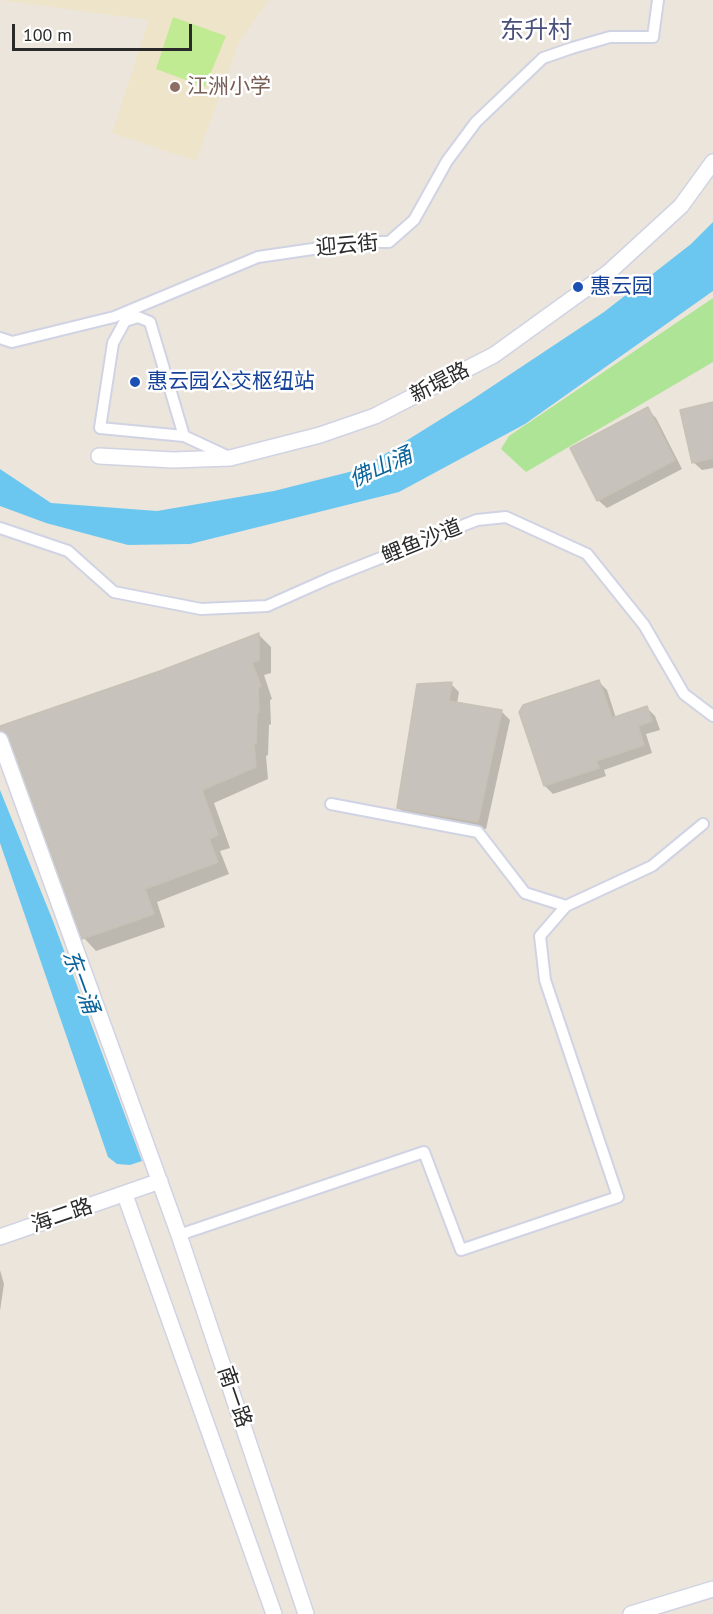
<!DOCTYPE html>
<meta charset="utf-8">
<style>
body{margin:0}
#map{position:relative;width:713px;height:1614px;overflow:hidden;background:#ece5db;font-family:"PT Sans",sans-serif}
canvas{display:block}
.scale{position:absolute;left:12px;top:24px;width:180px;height:27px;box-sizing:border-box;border:3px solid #2a2a2a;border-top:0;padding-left:8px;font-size:18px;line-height:21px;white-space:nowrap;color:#2a2a2a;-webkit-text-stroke:4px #fff;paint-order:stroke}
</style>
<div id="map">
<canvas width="713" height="1614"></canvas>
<div class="scale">100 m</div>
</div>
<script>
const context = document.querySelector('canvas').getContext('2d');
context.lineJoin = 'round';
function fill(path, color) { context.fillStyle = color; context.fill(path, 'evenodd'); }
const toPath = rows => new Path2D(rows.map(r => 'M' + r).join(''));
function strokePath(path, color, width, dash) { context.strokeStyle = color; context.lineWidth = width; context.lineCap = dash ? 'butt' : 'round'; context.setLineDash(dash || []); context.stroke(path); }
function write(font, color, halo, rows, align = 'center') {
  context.font = font + ' "PT Sans","Noto Sans SC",sans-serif'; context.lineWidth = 5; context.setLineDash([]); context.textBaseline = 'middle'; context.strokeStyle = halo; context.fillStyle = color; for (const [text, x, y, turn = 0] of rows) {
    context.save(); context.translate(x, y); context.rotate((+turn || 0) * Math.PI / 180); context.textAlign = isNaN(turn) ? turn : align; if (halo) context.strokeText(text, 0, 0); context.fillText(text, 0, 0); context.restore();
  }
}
fill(toPath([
 [0,0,269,0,239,42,196,161,112,133,149,20]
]), '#eee4ca');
fill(toPath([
 [713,298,713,362,526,472,501,449,509,436]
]), '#ade496');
fill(toPath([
 [173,17,226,36,205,87,156,69]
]), '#c1eb92');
fill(toPath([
 [713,222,713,291,525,424,399,492,190,544,128,545,46,523,0,506,0,469,51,503,157,511,274,491,361,469,470,401,604,312,691,244],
 [0,790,53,921,142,1161,130,1165,117,1164,108,1157,0,843]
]), '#6cc7f0');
fill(toPath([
 [713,404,713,468,702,470,693,462],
 [647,409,656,418,682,469,607,508,598,500],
 [259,635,271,647,271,673,264,675,272,699,270,700,271,724,269,725,268,755,266,756,268,779,214,803,230,848,220,851,229,874,157,902,165,927,96,951,84,938,13,742,0,728,160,672],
 [598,681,607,690,616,718,647,708,655,716,660,730,646,734,652,753,604,770,606,776,553,794,545,786],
 [451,684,459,692,457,704,502,712,510,720,486,829,407,816,398,807],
 [0,1270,4,1284,0,1311]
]), '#0003');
const building = toPath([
 [713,402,713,458,692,463,680,410,713,402],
 [648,407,675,460,597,501,570,448,648,407],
 [259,633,259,660,252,663,261,686,258,687,259,712,257,713,256,743,254,744,256,767,202,790,218,835,209,839,218,862,145,889,154,914,82,939,9,737,6,732,0,730,0,726,160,671,259,633],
 [599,680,612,718,647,706,652,721,638,726,644,745,596,761,599,768,544,786,519,712,523,705,599,680],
 [452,682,449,701,502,710,478,822,397,808,417,684,452,682]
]);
fill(building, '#c7c2bb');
strokePath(building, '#c7c2b5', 1.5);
const street = toPath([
 [0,338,12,342,114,317,258,257,361,242,389,242,414,220,447,161,476,122,543,58,572,48,610,37,653,37,658,0],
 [184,436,150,322,138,317,125,321,113,343,100,428,184,436,227,456],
 [0,528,68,551,114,592,201,609,267,606,330,578,477,520,506,517,587,554,644,625,684,694,713,716],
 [331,804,478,832,525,893,566,906],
 [179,1235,424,1152,461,1250,618,1197,545,980,540,936,566,906,652,866,703,824]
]);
const secondary = toPath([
 [99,456,173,460,230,458,320,435,375,416,494,355,609,272,681,206,713,162],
 [0,740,179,1235,306,1614],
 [125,1195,274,1614],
 [0,1237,160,1181],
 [631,1614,713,1589]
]);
strokePath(street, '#d0d3e3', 14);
strokePath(secondary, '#d0d3e3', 18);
strokePath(street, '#fff', 10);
strokePath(secondary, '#fff', 15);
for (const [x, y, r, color] of [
 [175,87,6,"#8d6e63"],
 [578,287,6,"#1a4fb4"],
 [135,382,6,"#1a4fb4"]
]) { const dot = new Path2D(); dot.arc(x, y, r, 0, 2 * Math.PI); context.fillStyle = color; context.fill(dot); strokePath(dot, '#fff', 2); }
write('21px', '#785e54', '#fff', [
 ["江洲小学",187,87]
], 'left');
write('21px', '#2a2a2a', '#fff', [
 ["迎云街",347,246,-5],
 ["新堤路",440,383,-27],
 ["鲤鱼沙道",422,542,-22],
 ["海二路",62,1216,-19],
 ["南一路",234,1397,71]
]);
write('21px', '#164399', '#fff', [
 ["惠云园",590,287],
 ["惠云园公交枢纽站",147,382]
], 'left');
write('italic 22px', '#0b649c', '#fff', [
 ["佛山涌",381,468,-24],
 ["东一涌",80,982,70]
]);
write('24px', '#49507b', '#fff', [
 ["东升村",536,31]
]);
</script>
